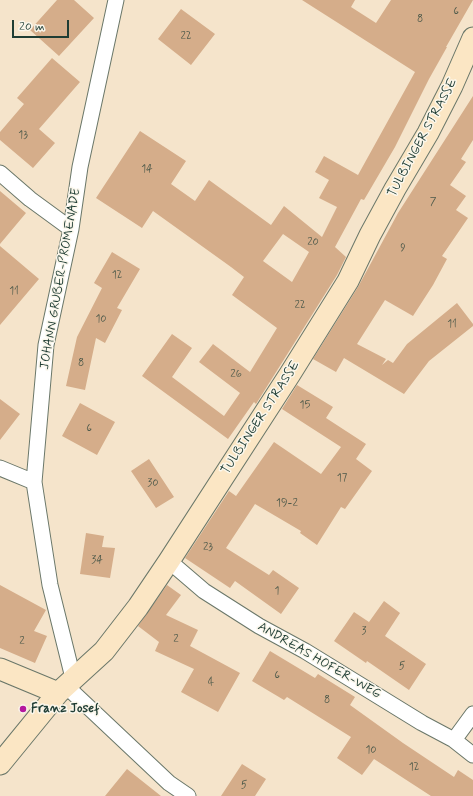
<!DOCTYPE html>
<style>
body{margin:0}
#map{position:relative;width:473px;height:796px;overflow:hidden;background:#f5e4cb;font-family:Mynerve,sans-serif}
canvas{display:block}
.scale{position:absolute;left:12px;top:20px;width:57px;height:18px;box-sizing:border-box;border:2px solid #1f3d34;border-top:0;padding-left:5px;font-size:12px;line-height:14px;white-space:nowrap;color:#1f3d34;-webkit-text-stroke:3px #fbf7ec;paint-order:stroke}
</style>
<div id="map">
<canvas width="473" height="796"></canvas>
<div class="scale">20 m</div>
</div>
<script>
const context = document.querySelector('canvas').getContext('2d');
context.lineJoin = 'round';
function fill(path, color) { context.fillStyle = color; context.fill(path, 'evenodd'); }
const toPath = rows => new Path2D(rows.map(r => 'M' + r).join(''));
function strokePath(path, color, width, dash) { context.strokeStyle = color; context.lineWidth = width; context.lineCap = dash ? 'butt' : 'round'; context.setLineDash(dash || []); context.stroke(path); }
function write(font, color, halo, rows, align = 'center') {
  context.font = font + ' Mynerve,sans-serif'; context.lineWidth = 3; context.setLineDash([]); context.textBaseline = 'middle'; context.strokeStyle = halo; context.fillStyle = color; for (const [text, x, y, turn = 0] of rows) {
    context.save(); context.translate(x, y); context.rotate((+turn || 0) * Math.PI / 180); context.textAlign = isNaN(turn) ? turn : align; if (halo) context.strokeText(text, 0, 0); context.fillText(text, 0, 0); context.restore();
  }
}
fill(toPath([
 [57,0,74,0,94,18,59,56,30,30],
 [302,0,355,0,351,7,376,23,391,0,473,0,446,47,447,47,429,79,395,147,364,200,361,199,335,247,346,257,337,275,256,404,254,402,228,439,142,376,172,334,192,348,172,377,224,416,240,393,199,362,213,344,250,372,277,328,232,295,244,277,231,267,153,211,142,228,96,198,140,131,186,161,171,184,195,201,209,180,271,225,284,206,322,237,337,207,319,198,329,180,315,172,324,156,358,175,415,72],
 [283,234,309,252,292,282,263,261],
 [181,9,215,34,191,65,158,39],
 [52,58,80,82,39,129,55,143,33,168,0,140,0,132,24,104,17,98],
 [473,96,473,140,461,159,466,162,450,185,466,196,456,210,468,218,442,256,447,259,433,285,413,316,385,300,357,344,386,359,382,365,388,360,393,363,407,344,457,303,473,324,473,326,429,361,404,394,344,358,336,372,313,359,358,287,398,213],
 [0,191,26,213,0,244],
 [0,246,39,279,0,325],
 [112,252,140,269,117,308,122,310,105,343,96,338,85,390,66,386,77,337,102,288,94,283],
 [297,385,333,407,326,418,366,444,356,459,372,471,345,509,341,507,317,545,300,533,301,531,255,504,226,548,269,575,273,570,299,588,281,614,235,581,230,588,185,558,229,491,236,496,274,442,321,474,341,447,282,409],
 [0,399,20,414,0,440],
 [80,403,115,422,97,455,62,436],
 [149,459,174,497,156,508,131,471],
 [86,533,104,536,102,547,115,548,110,578,80,574],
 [0,585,46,610,34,631,47,636,35,663,0,648],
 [167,585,181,595,166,615,198,630,190,646,240,673,218,712,181,692,194,669,155,651,159,642,138,626],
 [384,601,400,613,385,636,426,664,409,690,367,661,366,663,334,641,354,612,369,622],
 [270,651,315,678,318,674,355,697,350,705,403,743,454,777,458,770,473,780,473,796,431,796,374,759,362,775,337,758,351,737,287,697,284,700,252,681],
 [242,764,266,779,255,796,221,796],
 [127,769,161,796,105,796]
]), '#d5ad8a');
const minor = toPath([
 [0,173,30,199,71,229],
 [0,468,34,482],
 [169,561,204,591,259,626,305,651,422,723,454,740,473,755],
 [73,678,50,585,34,482,46,345,71,229,80,167,116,0],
 [65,685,169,783,188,796],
 [454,740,473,714]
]);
const secondary = toPath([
 [0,669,58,693],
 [0,764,58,693,104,651,138,607,169,561,290,374,348,281,370,235,395,189,428,133,452,86,473,38]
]);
strokePath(minor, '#6a7769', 17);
strokePath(secondary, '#6a7769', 23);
strokePath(minor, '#fff', 15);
strokePath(secondary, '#fbe6c4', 21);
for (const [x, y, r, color] of [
 [23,709,4,"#b5179e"]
]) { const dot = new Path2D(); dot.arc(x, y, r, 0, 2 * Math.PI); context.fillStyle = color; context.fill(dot); strokePath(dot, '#fbf7ec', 1.5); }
write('11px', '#4c594a', null, [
 ["6",456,12],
 ["8",420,20],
 ["22",186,37],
 ["13",23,136],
 ["14",147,170],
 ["7",433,203],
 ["20",313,243],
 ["9",403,249],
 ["12",117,276],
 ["11",14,292],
 ["22",300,306],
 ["10",101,320],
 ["11",452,325],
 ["8",81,364],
 ["26",236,375],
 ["15",305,406],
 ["6",89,429],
 ["17",342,479],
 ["30",153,484],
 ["19-2",287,504],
 ["23",208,548],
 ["34",97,561],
 ["1",277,592],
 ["3",364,632],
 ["2",176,640],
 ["2",22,642],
 ["5",402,667],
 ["6",277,676],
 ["4",211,683],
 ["8",327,701],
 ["10",371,751],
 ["12",414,768],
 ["5",244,786]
]);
write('13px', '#1f3d34', '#fbf7ec', [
 ["TULBINGER STRASSE",423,138,-62],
 ["JOHANN GRUBER-PROMENADE",61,279,-80],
 ["TULBINGER STRASSE",261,418,-57],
 ["ANDREAS HOFER-WEG",319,661,30]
]);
write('bold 13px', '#1f3d34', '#fbf7ec', [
 ["Franz Josef",31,709]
], 'left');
</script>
